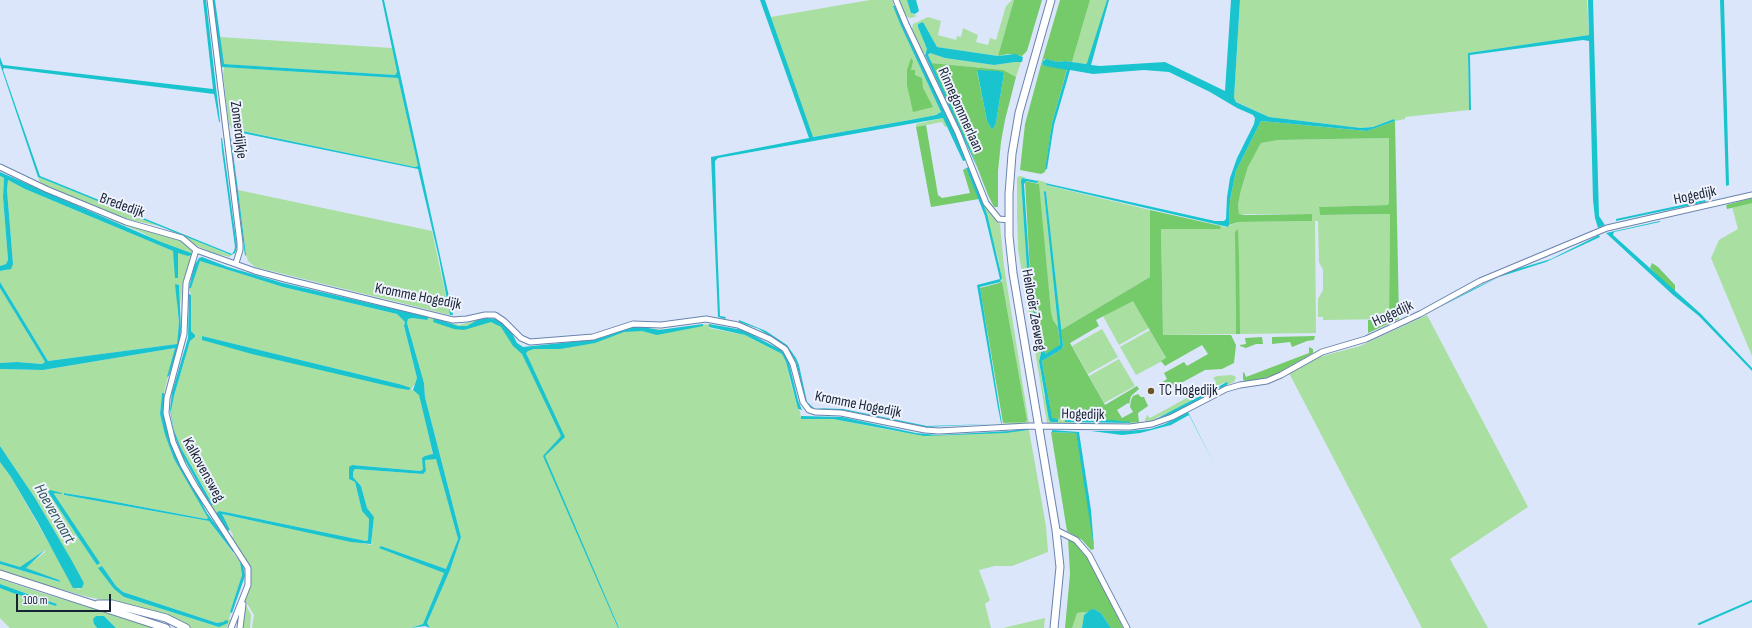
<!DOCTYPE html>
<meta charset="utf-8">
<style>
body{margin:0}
#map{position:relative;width:1752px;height:628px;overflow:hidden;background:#dbe6fa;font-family:"Sofia Sans Condensed",sans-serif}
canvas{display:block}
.scale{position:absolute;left:16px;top:594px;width:95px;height:18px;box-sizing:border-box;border:2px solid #192234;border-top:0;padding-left:5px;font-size:12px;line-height:14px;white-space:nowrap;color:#192234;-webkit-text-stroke:3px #eef3fd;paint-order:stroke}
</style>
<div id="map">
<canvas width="1752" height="628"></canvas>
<div class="scale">100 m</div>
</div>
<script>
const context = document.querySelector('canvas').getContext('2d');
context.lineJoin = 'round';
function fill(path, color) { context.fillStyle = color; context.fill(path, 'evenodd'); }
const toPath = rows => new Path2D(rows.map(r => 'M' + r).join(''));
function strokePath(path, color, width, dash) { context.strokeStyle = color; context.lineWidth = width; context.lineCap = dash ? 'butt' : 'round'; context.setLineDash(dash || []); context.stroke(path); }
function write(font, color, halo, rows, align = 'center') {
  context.font = font + ' "Sofia Sans Condensed",sans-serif'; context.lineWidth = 4; context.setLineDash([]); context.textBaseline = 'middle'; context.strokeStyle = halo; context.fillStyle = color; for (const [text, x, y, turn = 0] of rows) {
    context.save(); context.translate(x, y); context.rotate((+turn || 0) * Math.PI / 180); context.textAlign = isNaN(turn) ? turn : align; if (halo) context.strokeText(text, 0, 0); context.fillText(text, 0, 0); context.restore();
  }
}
fill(toPath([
 [870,0,892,0,901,26,941,112,936,115,910,120,812,137,771,17],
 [898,0,907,0,911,13,917,16,911,18,904,16],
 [1012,0,1014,0,998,56,937,47,923,22,918,24,918,27,927,49,927,52,923,54,913,34,912,29,913,24,928,17,941,21,938,35,956,40,957,36,961,37,963,28,978,35,976,42,988,45,990,38,996,40,1006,6],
 [1090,0,1107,0,1088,62,1086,64,1072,62],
 [1240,0,1587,0,1589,35,1468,53,1469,110,1405,117,1405,119,1395,121,1394,119,1373,127,1361,128,1269,117,1235,101,1234,98],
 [220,37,392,48,397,72,395,75,223,64],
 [930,53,945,58,994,65,1015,62,1021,62,1016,77,1002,70,931,63,928,56],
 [224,67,398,78,418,166,415,167,243,131,242,133,232,129,229,124,223,74],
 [943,118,948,126,945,127,942,122,916,127,916,124],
 [1389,138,1389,202,1388,205,1319,207,1320,215,1390,214,1389,319,1323,320,1323,317,1318,317,1318,299,1323,290,1323,270,1319,262,1318,221,1315,221,1316,333,1163,335,1161,229,1219,229,1221,226,1226,227,1238,222,1312,221,1312,214,1239,214,1238,205,1241,190,1248,167,1261,143,1277,140],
 [971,167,989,212,1000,224,1004,266,1029,424,1001,425,1001,423,1002,424,1027,420,998,258],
 [0,176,4,178,3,197,8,261,6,264,0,266],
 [1020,176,1027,178,1022,178,1021,181,1028,284,1041,353,1039,361,1044,395,1058,422,1058,419,1065,419,1065,422,1130,424,1130,422,1139,422,1135,425,1047,423,1018,249,1017,217,1017,177],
 [38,177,183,235,225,253,232,255,229,257,214,253,197,246,164,227,131,220,57,193,41,185],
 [8,180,25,189,173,251,178,278,178,252,141,232,106,218,176,238,186,243,192,250,192,254,183,283,180,306,179,285,177,305,179,322,177,344,48,361,0,282,0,271,7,270,13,264,7,190],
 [1037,180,1045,182,1047,185,1058,188,1150,210,1150,277,1061,330,1046,192,1044,193,1058,327,1053,320,1051,312],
 [238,190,432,231,450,315,255,267,248,261,246,255],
 [1752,202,1752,356,1711,258,1719,240,1738,229,1732,207],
 [200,261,283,287,397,314,405,322,404,327,417,378,415,384,411,389,419,394,433,455,425,456,423,469,421,471,353,465,349,479,355,482,362,511,369,519,368,540,366,541,230,513,219,511,216,513,210,505,213,504,181,448,174,430,171,411,174,396,190,341,195,337,195,335,191,331,191,295,189,288,191,288],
 [202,336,399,384,411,389,409,390,202,339],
 [0,288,45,362,42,364,17,362,0,363],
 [1133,300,1149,328,1119,345,1103,316],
 [1427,315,1528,507,1450,559,1488,628,1422,628,1289,373,1319,357,1360,346],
 [429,317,459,325,485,318,497,320,513,340,524,348,602,339,630,327,668,330,709,324,709,328,745,335,782,354,786,362,791,384,798,409,800,411,801,419,833,419,895,431,928,435,949,435,1029,430,1046,526,1048,552,1012,566,995,566,979,570,990,600,985,604,991,628,619,628,594,572,618,628,430,628,427,623,450,570,461,537,425,397,424,383,407,323,408,319,412,318,427,320],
 [1102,329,1118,357,1088,374,1072,346],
 [1150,330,1166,359,1136,375,1120,347],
 [175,348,164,393,162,393,160,414,165,435,174,459,208,517,206,519,95,498,65,493,64,495,209,521,240,562,242,575,230,612,231,612,229,619,232,620,226,628,191,628,180,622,120,603,88,597,43,584,0,570,0,564,59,582,59,580,25,568,45,552,45,550,20,567,0,561,0,462,11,477,51,547,78,589,82,588,84,583,35,498,0,446,0,369,43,370],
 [48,492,62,493,55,493,54,494,99,563,94,561],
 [102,566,116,586,123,592,217,623,223,623,219,627,124,597,114,589,99,568],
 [1119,359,1135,386,1104,403,1089,376],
 [1232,375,1236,377,1234,382,1227,385,1228,384,1224,383,1218,385,1173,411,1158,417,1153,421,1147,423,1145,420,1147,415,1150,418,1216,382,1213,378,1217,376],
 [436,458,458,539,446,569,381,546,380,548,444,573,423,624,411,628,252,628,254,615,245,600,251,583,251,569,232,539,233,535,221,514,371,545,374,517,367,508,361,486,353,477,353,472,355,469,423,474,426,471,425,460],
 [0,579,42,593,158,628,116,628,104,616,94,624,97,628,10,628,0,618,0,588,43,602,56,606,57,604,0,584],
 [244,605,246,605,251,615,250,628,243,628],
 [1084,612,1085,613,1082,628,1072,628,1075,614,1077,613],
 [1045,618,1044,628,1003,628]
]), '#a9dfa1');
fill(toPath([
 [1014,0,1042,0,1027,51,1022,56,1008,54,998,56],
 [1060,0,1090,0,1072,62,1065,61,1057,62,1044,59,1043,61,1042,64,1067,69,1052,123,1045,172,1041,174,1020,170,1025,124,1042,61],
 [911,58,913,61,911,70,915,70,915,75,922,78,923,88,933,107,913,112,907,85,907,70],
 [931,63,1003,70,1016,77,1005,120,1001,142,998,171,998,207,994,207,988,195,969,146],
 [977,71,1004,73,996,123,993,129,991,128,987,121],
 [1261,121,1367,131,1395,121,1399,319,1368,333,1368,320,1389,320,1390,214,1320,215,1319,207,1388,205,1389,202,1389,138,1278,140,1261,143,1248,167,1241,190,1238,205,1239,214,1245,215,1312,214,1312,221,1238,222,1229,225,1230,200,1236,171],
 [926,125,938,195,942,198,970,193,963,170,966,168,979,199,931,207,916,127],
 [1025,181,1039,184,1051,312,1053,320,1058,327,1060,346,1045,354,1031,291],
 [1752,198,1752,203,1727,209,1726,205],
 [1150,210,1221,226,1220,229,1161,229,1163,335,1231,335,1236,345,1234,363,1222,369,1205,370,1163,393,1158,385,1167,379,1164,373,1184,362,1187,366,1208,354,1202,345,1165,366,1161,361,1166,358,1133,301,1096,320,1099,326,1070,343,1105,405,1137,386,1139,389,1131,396,1129,404,1128,403,1117,410,1122,418,1133,412,1130,407,1131,400,1133,396,1138,394,1141,397,1144,397,1148,406,1138,413,1139,422,1119,422,1088,418,1052,419,1042,361,1062,349,1063,345,1061,330,1150,277],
 [1238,229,1239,258,1240,334,1236,334,1236,306,1235,232],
 [1652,263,1658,267,1675,285,1675,292,1650,268],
 [1002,281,1027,420,1025,422,1003,423,980,288,999,283],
 [1315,336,1314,340,1307,341,1292,347,1290,342,1272,344,1272,337],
 [1262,337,1263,344,1256,344,1246,348,1240,346,1240,345,1246,344,1245,338],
 [1309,347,1313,349,1313,353,1275,375,1253,381,1245,382,1243,379,1243,373,1244,372,1246,377,1309,353],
 [1051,432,1076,433,1090,513,1094,549,1091,550,1082,540,1067,531],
 [1068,538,1073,541,1090,561,1123,628,1111,628,1101,613,1094,609,1085,613,1084,612,1077,613,1072,628,1065,628,1070,574]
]), '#75ca6a');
fill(toPath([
 [203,0,206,0,220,122,219,122,214,94,4,68,3,70,40,176,232,254,234,251,235,247,222,151,221,138,222,138,237,247,235,253,231,255,38,177,0,64,0,57,3,65,213,89],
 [213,0,215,0,224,64,395,75,397,72,382,0,384,0,453,315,450,315,439,258,418,169,242,133,242,131,415,167,418,166,398,78,221,67],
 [760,0,765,0,813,137,910,120,936,115,941,112,901,26,893,6,895,6,907,34,949,118,967,160,963,161,943,118,718,158,715,161,717,239,720,316,726,317,725,319,718,317,711,157,809,138],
 [907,0,916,0,919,11,915,14,911,13],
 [1107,0,1109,0,1091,65,1100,66,1165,62,1225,91,1231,0,1240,0,1234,98,1236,102,1269,117,1361,128,1373,127,1394,119,1395,121,1367,131,1261,121,1236,171,1230,200,1229,225,1228,227,1047,185,1045,183,1215,221,1224,221,1226,219,1227,197,1230,178,1237,158,1254,124,1255,118,1253,115,1237,108,1210,92,1169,72,1144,70,1093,74,1070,70,1054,125,1047,169,1045,170,1052,123,1067,70,1045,66,1042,64,1043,61,1046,59,1057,62,1065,61,1086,64,1087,63],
 [1588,0,1593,0,1599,216,1605,225,1598,228,1595,218,1593,200,1589,41,1583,40,1470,55,1471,110,1469,110,1468,53,1589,35],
 [1720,0,1724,0,1729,185,1726,186],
 [923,22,937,47,998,56,1015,54,1023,57,1022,62,1015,62,994,65,945,58,930,53,928,55,969,146,977,167,925,55,927,49,918,27,918,24],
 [977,70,999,71,1004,73,996,123,993,129,991,128,987,121],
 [230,138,231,138,238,190,246,255,245,256],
 [969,167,987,214,1002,278,1000,282,980,287,1002,424,1001,423,998,408,977,285,1000,279,985,216,966,168],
 [0,172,161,242,191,253,191,255,188,256,178,253,178,278,175,278,173,251,25,189,8,180,7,190,13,264,11,269,0,271,0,266,6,264,8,260,3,197,4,178,0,176],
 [1022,178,1038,181,1037,183,1026,181,1024,184,1031,291,1045,354,1060,345,1044,193,1044,191,1046,192,1063,345,1062,349,1042,361,1052,418,1058,419,1058,422,1051,422,1049,420,1039,361,1041,353,1028,284,1021,181],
 [1705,200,1706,202,1616,221,1616,219],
 [1660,221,1660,222,1614,232,1613,235,1701,314,1752,368,1752,371,1699,316,1673,295,1606,233],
 [1599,235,1600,237,1546,262,1499,277,1438,308,1475,288,1514,270,1551,259],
 [202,257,228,267,283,283,429,317,427,320,412,318,408,319,407,323,424,383,425,397,461,537,450,570,427,623,430,628,425,626,411,628,423,624,444,573,379,548,381,546,446,569,458,539,436,459,425,460,426,471,423,474,355,469,353,472,353,477,361,486,367,508,374,517,371,544,351,542,222,514,230,530,227,531,216,513,219,511,230,513,366,541,368,540,369,519,362,511,355,482,349,479,349,467,352,465,421,471,423,469,422,458,425,456,433,454,419,395,413,390,417,378,404,326,405,322,397,314,283,287,200,261,191,288,189,288,194,266,199,258],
 [0,282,48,361,177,344,179,322,175,284,179,285,181,330,179,345,169,376,167,377,175,348,43,370,0,369,0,363,17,362,42,364,45,362,0,288],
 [189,294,191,295,191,331,195,335,195,337,190,341,174,396,171,411,174,430,181,448,213,505,210,505,182,455,175,437,170,409,172,392,188,338],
 [434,318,458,326,467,326,479,319,487,318,496,319,504,324,512,333,517,343,523,347,590,340,604,337,628,327,643,327,659,330,703,324,703,326,657,335,642,331,624,332,595,343,560,349,534,349,528,351,526,353,565,437,545,456,619,628,618,628,543,456,561,436,522,354,513,346,501,327,491,322,464,330,454,329,433,322],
 [739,320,766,331,787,345,796,358,799,365,807,402,814,408,843,409,927,426,993,424,925,427,848,411,812,408,806,402,796,362,787,347,759,329,739,322],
 [709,324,743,330,781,350,788,359,798,400,802,410,798,409,786,362,782,354,745,335,709,327],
 [202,336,399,384,411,388,409,390,397,388,252,354,202,340],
 [1227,382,1228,383,1227,385,1174,413,1154,420],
 [162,393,164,393,165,422,174,449,207,513,236,552,233,552,209,521,64,495,64,493,95,498,206,519,208,518,174,459,165,435,160,414],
 [1188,412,1214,464,1189,415,1171,425,1140,433,1122,435,1091,431,1127,431,1150,429,1165,424],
 [801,416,842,417,916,433,938,435,1010,431,1029,428,1028,430,1006,433,924,436,833,419,801,419],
 [1088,418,1130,422,1131,423,1065,422,1065,419],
 [1052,430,1079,432,1091,510,1094,548,1076,433,1052,432],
 [0,446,35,498,72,561,84,583,82,588,73,588,38,523,11,477,0,462],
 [50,490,62,493,62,494,55,493,54,494,100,563,97,565,94,561,48,492],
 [45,550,26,568,59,580,60,582,0,564,0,561,20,567],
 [240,562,243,564,245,576,232,613,230,612,242,575],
 [102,566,116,586,123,592,217,623,223,622,226,620,228,621,228,623,219,627,124,597,114,589,98,568],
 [0,584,36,597,57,604,56,606,13,593,0,588],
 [1094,609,1101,613,1111,628,1082,628,1084,615,1090,610],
 [96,616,104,616,116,628,97,628,94,624,93,619]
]), '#1ac4ce');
strokePath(toPath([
 [1699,624,1752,601]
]), '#1ac4ce', 2);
const street = toPath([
 [210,0,240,243,240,250,236,263],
 [896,0,906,24,958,133,986,203,999,219,1009,220],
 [0,167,46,189,126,222,182,238,196,250,255,271,285,279,453,320,467,319,485,315,495,315,504,321,521,338,530,342,593,337,633,324,661,325,706,319,738,325,770,339,785,349,793,364,803,402,809,410,815,412,841,413,925,430,939,431,1029,426,1130,427,1152,424,1172,417,1226,389,1240,385,1267,381,1281,375,1322,352,1366,339,1420,314,1480,281,1607,228,1752,195],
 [196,250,186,283,184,334,167,398,166,413,173,442,183,465,195,486,248,568,248,585,231,628],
 [1056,530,1076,540,1089,555,1127,628],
 [240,628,243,604]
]);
const secondary = toPath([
 [1051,0,1019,113,1012,154,1009,194,1009,236,1013,273,1056,530,1060,567,1054,628],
 [0,574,166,628],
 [98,604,112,604,166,618,186,628]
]);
strokePath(street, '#6a83ae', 7);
strokePath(secondary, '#6a83ae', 9);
strokePath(street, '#fff', 5);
strokePath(secondary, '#fff', 7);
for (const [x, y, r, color] of [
 [1151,391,4,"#6e5526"]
]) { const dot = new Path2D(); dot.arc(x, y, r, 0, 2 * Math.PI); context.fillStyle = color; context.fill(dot); strokePath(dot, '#eef3fd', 1.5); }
write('15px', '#192234', '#eef3fd', [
 ["Rinnegommerlaan",960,110,66],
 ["Zomerdijkje",238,130,83],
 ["Hogedijk",1695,196,-12],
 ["Brededijk",122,206,20],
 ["Kromme Hogedijk",418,297,11],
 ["Heilooër Zeeweg",1033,310,80],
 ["Hogedijk",1393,314,-25],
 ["Kromme Hogedijk",858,405,11],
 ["Hogedijk",1083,415,1],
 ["Kalkovensweg",203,470,61]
]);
write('15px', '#192234', '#eef3fd', [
 ["TC Hogedijk",1159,391]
], 'left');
write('italic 16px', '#365658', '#eef3fd', [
 ["Hoevervaart",54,514,60]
]);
</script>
